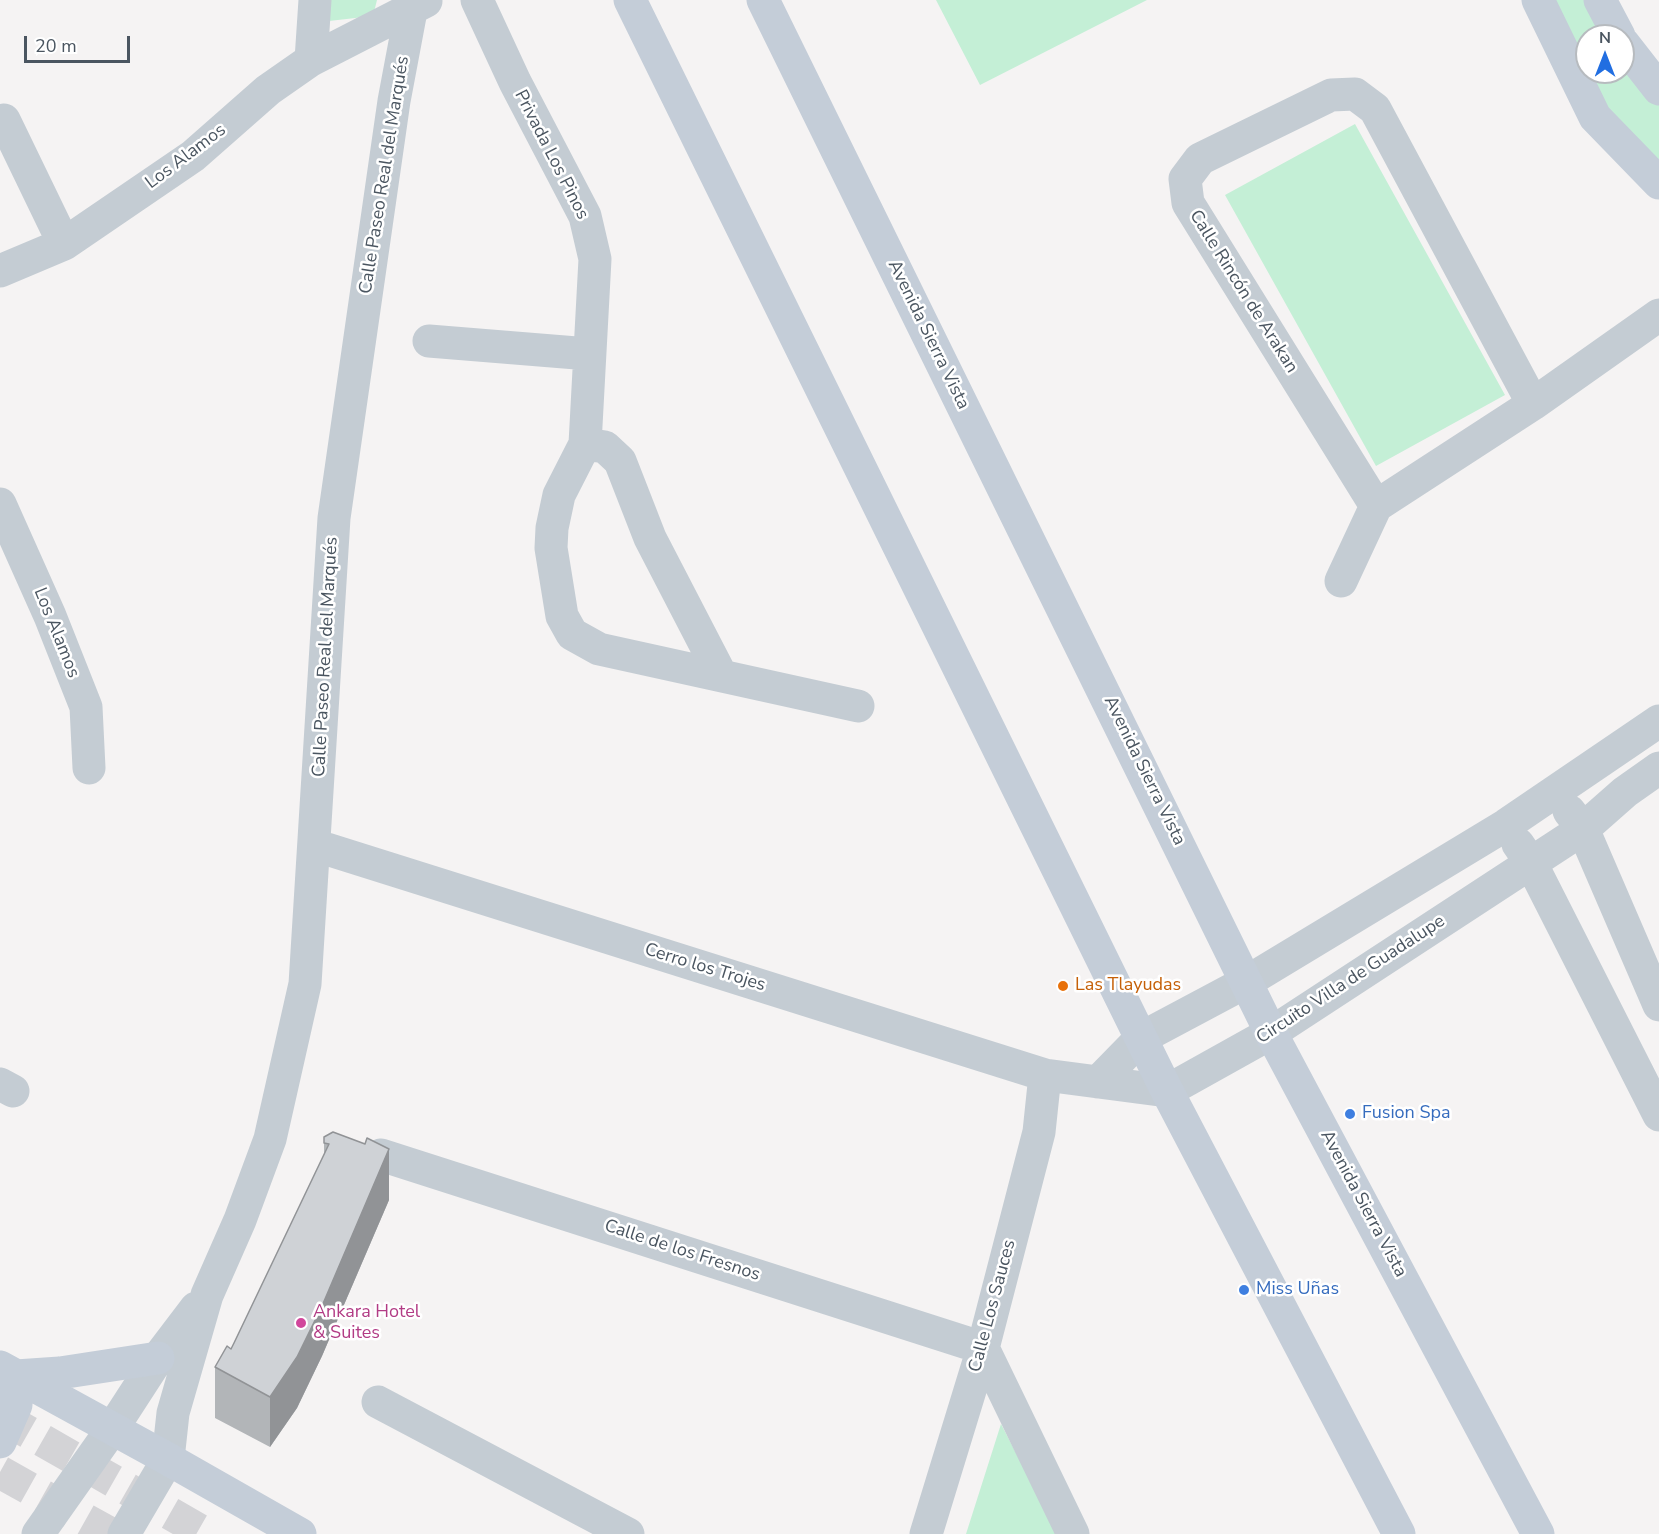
<!DOCTYPE html>
<meta charset="utf-8">
<style>
body{margin:0}
#map{position:relative;width:1659px;height:1534px;overflow:hidden;background:#f5f3f3;font-family:"Nunito Sans",sans-serif}
canvas{display:block}
.north{position:absolute;left:1575px;top:24px;width:60px;height:60px;box-sizing:border-box;background:#fff;border:2px solid #b7bbbf;border-radius:50%;rotate:0deg;font-size:16px;font-weight:700;line-height:24px;text-align:center;color:#4a5560}
.north::after{content:'';display:block;margin:auto;width:21px;height:27px;background:#216ee1;clip-path:polygon(50% 0,100% 100%,50% 72%,0 100%)}
.scale{position:absolute;left:24px;top:36px;width:106px;height:27px;box-sizing:border-box;border:3px solid #4a5560;border-top:0;padding-left:8px;font-size:18px;line-height:21px;white-space:nowrap;color:#4a5560;-webkit-text-stroke:4px #fff;paint-order:stroke}
</style>
<div id="map">
<canvas width="1659" height="1534"></canvas>
<div class="north">N</div>
<div class="scale">20 m</div>
</div>
<script>
const context = document.querySelector('canvas').getContext('2d');
context.lineJoin = 'round';
function fill(path, color) { context.fillStyle = color; context.fill(path, 'evenodd'); }
const toPath = rows => new Path2D(rows.map(r => 'M' + r).join(''));
function strokePath(path, color, width, dash) { context.strokeStyle = color; context.lineWidth = width; context.lineCap = dash ? 'butt' : 'round'; context.setLineDash(dash || []); context.stroke(path); }
function write(font, color, halo, rows, align = 'center') {
  context.font = font + ' "Nunito Sans",sans-serif'; context.lineWidth = 5; context.setLineDash([]); context.textBaseline = 'middle'; context.strokeStyle = halo; context.fillStyle = color; for (const [text, x, y, turn = 0] of rows) {
    context.save(); context.translate(x, y); context.rotate((+turn || 0) * Math.PI / 180); context.textAlign = isNaN(turn) ? turn : align; if (halo) context.strokeText(text, 0, 0); context.fillText(text, 0, 0); context.restore();
  }
}
fill(toPath([
 [331,0,377,0,373,16,329,21],
 [936,0,1147,0,980,85],
 [1543,0,1592,0,1610,36,1587,36,1587,72,1623,72,1623,53,1659,99,1659,178,1596,112],
 [1355,124,1505,395,1376,466,1225,195],
 [1001,1424,1058,1534,966,1534]
]), '#c4efd6');
strokePath(toPath([
 [0,1416,206,1534],
 [0,1472,111,1534]
]), '#d3d3d6', 33, [33, 16]);
strokePath(toPath([
 [477,0,515,82,585,216,595,259,585,444,559,495,552,528,551,548,562,616,572,634,599,649,858,706],
 [311,60,315,0],
 [4,120,64,244],
 [0,271,64,244,193,156,268,90,311,60,426,1],
 [429,341,589,354],
 [585,444,605,447,620,461,650,538,721,675],
 [0,504,50,616,86,707,89,768],
 [1376,506,1533,404,1659,315],
 [1341,581,1376,506,1188,203,1185,179,1200,159,1331,95,1355,94,1375,109,1533,404],
 [1569,811,1583,829,1659,1005],
 [1518,844,1531,863,1659,1115],
 [314,845,1045,1075,1167,1091,1271,1033,1583,829,1625,792,1659,768],
 [1098,1082,1141,1038,1248,981,1506,825,1659,721],
 [0,1084,13,1091],
 [381,1155,983,1348,1073,1534],
 [378,1402,628,1534],
 [38,1534,112,1429,158,1358,196,1308],
 [124,1534,168,1459,173,1413,207,1295,240,1220,270,1139,305,984,334,518,394,101,413,0],
 [926,1534,983,1348,1039,1132,1045,1075]
]), '#c4ccd3', 33);
strokePath(toPath([
 [630,0,1167,1091,1399,1534],
 [763,0,1271,1033,1538,1534],
 [1538,0,1595,117,1659,183],
 [1600,0,1619,36],
 [1623,43,1659,89],
 [0,1367,168,1459,300,1534],
 [0,1442,16,1405,16,1376,60,1373,158,1358]
]), '#c4cdd8', 33);
fill(toPath([
 [324,1137,389,1200,322,1356,297,1408,270,1447,215,1418,215,1367,231,1349,324,1156]
]), '#b2b5b8');
fill(toPath([
 [389,1149,389,1200,322,1356,297,1408,270,1447,270,1397]
]), '#919396');
const building = toPath([
 [333,1132,365,1144,367,1138,389,1149,322,1306,297,1357,270,1397,215,1367,227,1346,231,1349,234,1343,329,1144,324,1143,324,1137,333,1132]
]);
fill(building, '#cfd2d6');
strokePath(building, '#919396', 1.5);
for (const [x, y, r, color] of [
 [1063,986,6,"#e8710a"],
 [1350,1114,6,"#3f7fe0"],
 [1244,1290,6,"#3f7fe0"],
 [301,1323,6,"#d1479c"]
]) { const dot = new Path2D(); dot.arc(x, y, r, 0, 2 * Math.PI); context.fillStyle = color; context.fill(dot); strokePath(dot, '#fff', 2); }
write('18px', '#4a5560', '#fff', [
 ["Privada Los Pinos",551,155,63],
 ["Los Alamos",186,157,-37],
 ["Calle Paseo Real del Marqués",385,175,-81],
 ["Calle Rincón de Arakan",1243,292,58],
 ["Avenida Sierra Vista",928,335,64],
 ["Los Alamos",56,633,68],
 ["Calle Paseo Real del Marqués",326,657,-87],
 ["Avenida Sierra Vista",1144,771,64],
 ["Cerro los Trojes",705,968,17],
 ["Circuito Villa de Guadalupe",1351,980,-33],
 ["Avenida Sierra Vista",1363,1204,62],
 ["Calle de los Fresnos",682,1251,18],
 ["Calle Los Sauces",993,1306,-75]
]);
write('18px', '#c56008', '#fff', [
 ["Las Tlayudas",1075,986]
], 'left');
write('18px', '#366cbe', '#fff', [
 ["Fusion Spa",1362,1114],
 ["Miss Uñas",1256,1290]
], 'left');
write('18px', '#b23c85', '#fff', [
 ["Ankara Hotel",313,1313],
 ["& Suites",313,1334]
], 'left');
</script>
